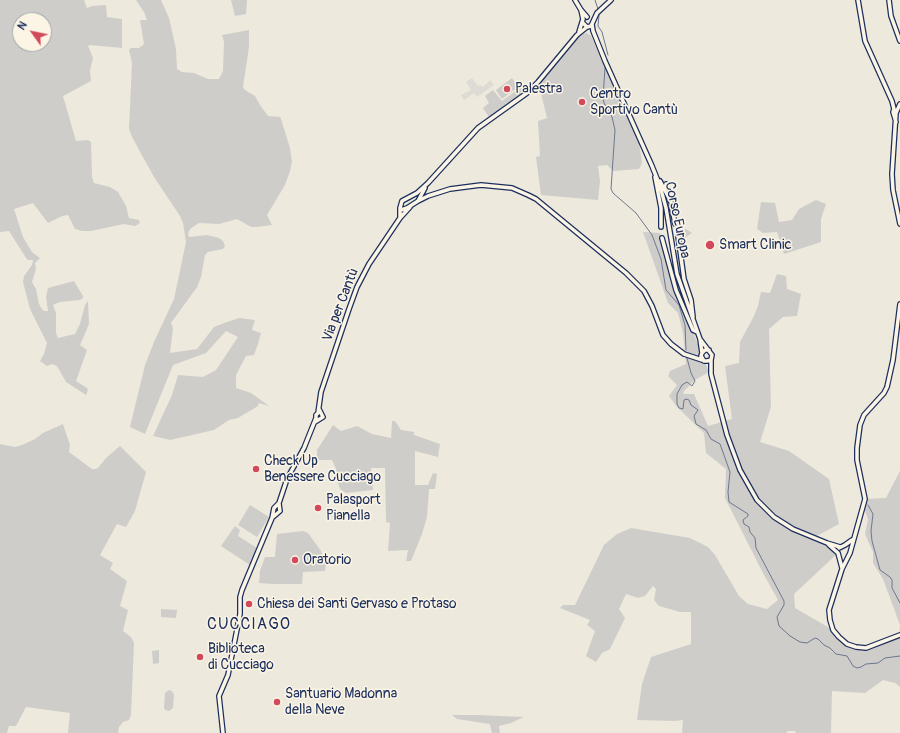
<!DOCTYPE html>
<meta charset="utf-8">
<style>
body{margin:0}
#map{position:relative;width:900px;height:733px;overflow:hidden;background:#eee9dd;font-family:Pangolin,sans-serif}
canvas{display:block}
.north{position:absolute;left:12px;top:12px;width:40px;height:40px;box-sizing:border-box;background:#fcf5e5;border:1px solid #a2a6af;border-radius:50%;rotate:303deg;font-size:11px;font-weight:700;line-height:16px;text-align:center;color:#1b2f5e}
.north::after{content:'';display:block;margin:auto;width:14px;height:18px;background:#d1495b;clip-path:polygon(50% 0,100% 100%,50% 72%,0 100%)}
</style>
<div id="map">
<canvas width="900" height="733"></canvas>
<div class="north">N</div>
</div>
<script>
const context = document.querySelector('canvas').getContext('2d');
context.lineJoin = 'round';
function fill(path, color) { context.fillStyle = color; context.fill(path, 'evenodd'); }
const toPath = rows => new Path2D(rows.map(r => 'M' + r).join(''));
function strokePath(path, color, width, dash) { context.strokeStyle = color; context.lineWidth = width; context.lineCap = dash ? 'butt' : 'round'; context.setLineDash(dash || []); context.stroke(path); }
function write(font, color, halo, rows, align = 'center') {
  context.font = font + ' Pangolin,sans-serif'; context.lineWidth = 3; context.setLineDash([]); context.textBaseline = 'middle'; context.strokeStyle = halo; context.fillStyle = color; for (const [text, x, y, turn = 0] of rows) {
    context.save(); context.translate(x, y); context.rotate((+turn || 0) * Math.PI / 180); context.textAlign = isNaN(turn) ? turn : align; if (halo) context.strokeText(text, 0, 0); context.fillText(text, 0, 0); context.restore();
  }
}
fill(toPath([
 [472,78,478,86,481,85,483,87,490,80,494,85,477,97,474,93,464,100,461,95,471,90,466,82]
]), '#dedbd4');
fill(toPath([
 [0,0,84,0,87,8,92,6,106,5,107,17,122,19,122,48,90,45,88,46,93,58,90,71,91,81,63,96,76,141,88,140,91,142,92,177,94,183,110,187,118,192,126,206,129,218,139,220,140,223,135,226,124,224,91,231,82,231,75,229,68,215,62,216,48,223,33,203,14,209,23,237,32,252,40,258,35,263,36,269,32,282,36,289,39,304,42,309,44,311,48,311,46,297,48,288,74,281,83,296,83,298,80,300,60,302,53,305,56,313,56,333,58,338,75,334,80,324,85,305,88,301,89,324,80,345,87,350,76,381,87,388,88,390,86,395,66,382,57,366,52,364,47,366,40,361,44,354,47,343,30,309,23,282,24,276,32,265,33,260,28,260,26,258,9,231,0,232],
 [20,20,44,20,44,44,20,44],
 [136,0,161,0,169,18,172,31,176,49,177,69,182,72,194,73,208,79,219,79,223,71,224,42,222,35,249,30,249,47,243,87,245,90,255,96,260,105,268,116,280,117,281,119,290,148,292,162,290,171,285,185,267,215,272,225,256,227,251,227,237,219,219,224,199,223,190,229,188,234,189,237,207,235,219,238,223,241,225,246,223,249,208,252,205,255,201,277,197,287,171,323,173,328,170,353,197,349,214,327,227,322,239,318,255,320,252,330,261,333,258,344,254,355,246,356,236,375,236,388,251,393,269,406,259,403,258,406,238,418,229,420,214,430,170,440,153,436,172,395,178,375,203,377,216,370,238,337,226,331,206,353,173,365,145,434,130,427,145,365,154,342,174,299,186,242,183,223,180,216,154,177,132,137,129,129,132,63,129,50,131,48,139,48,144,44,140,20,147,20,144,12],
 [231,0,247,0,246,14,235,16],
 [587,33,591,36,639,142,642,163,639,169,613,171,607,165,598,166,600,181,598,200,541,195,536,157,540,156,538,121,547,118,539,85,581,34],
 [512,78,518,87,502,99,496,90],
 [521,87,524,92,521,92,520,95,489,117,483,108,489,103,485,96,493,90,502,101],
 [816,200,826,204,821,219,821,242,784,254,777,232,763,233,757,229,761,202,775,203,779,222,792,220,799,209],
 [686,229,692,233,686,237,686,243,681,244,680,235,683,230],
 [643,232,660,233,662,238,676,290,709,372,695,380,683,392,684,394,694,394,708,426,732,419,725,366,739,363,740,342,754,316,758,306,761,292,770,293,777,274,786,276,787,289,801,294,797,316,783,317,769,329,771,407,760,442,789,451,829,479,839,524,813,538,838,553,794,594,795,608,833,630,847,644,866,648,899,635,900,626,900,687,895,683,883,680,865,693,832,691,831,733,796,733,795,731,788,731,786,733,682,733,683,720,675,721,637,720,642,684,651,657,691,644,691,612,680,612,659,606,654,600,656,589,653,586,645,596,638,598,626,594,619,609,625,618,610,649,602,653,596,662,586,656,595,631,587,625,590,620,560,608,563,605,575,605,604,545,617,534,631,528,690,538,708,547,715,555,739,596,748,604,767,609,778,600,763,573,725,498,726,469,706,453,704,433,677,407,669,396,677,385,668,376,670,371,686,364,683,333,678,313,668,303],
 [392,421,395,421,401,430,414,432,414,435,440,444,438,457,415,451,415,485,428,485,433,473,437,474,435,489,429,489,427,517,422,534,411,561,406,561,408,550,388,551,390,523,386,522,385,468,371,468,373,490,346,493,340,489,338,483,336,469,332,460,317,460,317,450,333,425,341,431,357,426,372,434,391,438],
 [63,424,70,445,69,452,92,469,95,469,98,468,106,458,120,446,146,472,135,511,126,527,117,524,100,555,113,563,110,569,127,581,120,606,128,610,123,631,131,637,134,643,131,715,129,720,123,722,119,727,118,733,68,733,70,713,26,707,16,726,9,726,7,733,0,733,0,444,15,447,22,445,35,439,43,433],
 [900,471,900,625,883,579,873,563,873,552,865,534,868,519,864,508,865,499,886,498],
 [250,505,269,517,257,537,238,525],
 [235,526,240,530,238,536,257,548,250,565,221,546],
 [303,531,308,533,321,551,326,564,325,571,303,572,302,584,273,584,259,583,260,571,265,557,275,557,277,534],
 [161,609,177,610,176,618,161,617],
 [159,650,159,663,153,664,152,651],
 [169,690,172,691,174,695,173,708,169,711,165,710,164,707,165,693],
 [452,715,479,715,524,717,511,723,499,726,500,733,492,733,490,724,457,719]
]), '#cfcdca');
strokePath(toPath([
 [595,0,598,9],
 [599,15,598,26,602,32,608,55],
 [605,68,603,98,604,103,612,117,615,130,611,189,613,193,636,213,652,235,661,259,666,290,679,305,685,325,686,350],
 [687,358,691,373,695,381,692,386,687,382,682,385,677,394,677,404,679,408,683,409,684,400,686,399,689,400,691,405,698,410,694,416,696,424,706,430,711,439,720,444,730,472,728,492,729,502,748,514,748,516,743,520,744,524,749,527,750,532,755,538,756,548,784,601,784,605,777,617,779,626,790,636,800,642,807,643,815,638,818,639,824,645,830,648,836,654,847,656,853,666,857,668,861,667,866,664,878,663,885,658,900,656],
 [868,505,873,514,871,531,872,541,880,570,890,577,892,580,892,588,900,603]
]), '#6c778f', 1);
const secondary = toPath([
 [575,0,581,10,587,17],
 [858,0,865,41,892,101,894,109,893,112,896,122],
 [889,0,891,16,900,41],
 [583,23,587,27,591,26,597,13,611,0],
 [592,24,593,31,605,61,652,166,660,186,666,208,677,274,700,339,702,353],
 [579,32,583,19,581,10],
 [900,104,896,113,892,174,893,190,900,224],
 [655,177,661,208,661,227],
 [660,181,671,202,675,224],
 [665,190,666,184],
 [418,201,428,196,450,189,481,185,512,188,528,195,536,199,626,273,644,291,652,306,663,335,671,344,684,354,702,360],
 [401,210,407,208,418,201,425,188],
 [400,217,400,208,402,201,417,193,428,183,478,128,527,93,538,82,577,35,587,27],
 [678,236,684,279,691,300,693,317],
 [662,238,676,290,693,330,697,332],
 [900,304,893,360,887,387,884,393,864,415,860,425,857,448,857,460,865,499,850,553,842,569,829,610,830,620,833,630,839,637,847,644,856,647,866,648,900,635],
 [700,339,712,355,711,360,707,361,704,361,701,356,702,353,705,350,709,350],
 [711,360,711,374,727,435,740,470,757,500,774,517,793,529,827,543,840,547],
 [315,422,323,417,319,409],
 [273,517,280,511,279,504],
 [829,545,838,553,842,568],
 [839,548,845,545,852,540],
 [223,733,219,696,228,675,240,614,240,597,242,590,272,518,274,508,279,503,287,479,304,448,316,418,316,415,318,413,321,392,349,309,357,287,369,264,400,218,410,207]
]);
strokePath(secondary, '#1b2f5e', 6);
strokePath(secondary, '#fcf5e5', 3.5);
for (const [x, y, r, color] of [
 [507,89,4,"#d1495b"],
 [582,102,4,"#d1495b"],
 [710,245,5,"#d1495b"],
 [256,469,4,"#d1495b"],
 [318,508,4,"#d1495b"],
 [295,560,4,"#d1495b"],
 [249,604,4,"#d1495b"],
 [200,657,4,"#d1495b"],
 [277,702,4,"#d1495b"]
]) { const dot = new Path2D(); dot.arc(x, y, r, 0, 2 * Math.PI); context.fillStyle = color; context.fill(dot); strokePath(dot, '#fcf5e5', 1.5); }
write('14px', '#1b2f5e', '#fcf5e5', [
 ["Palestra",515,89],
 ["Centro",590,94],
 ["Sportivo Cantù",590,110],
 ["Smart Clinic",719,245],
 ["Check Up",264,461],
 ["Benessere Cucciago",264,477],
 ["Palasport",326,500],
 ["Pianella",326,516],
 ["Oratorio",303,560],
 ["Chiesa dei Santi Gervaso e Protaso",257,604],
 ["Biblioteca",208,649],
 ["di Cucciago",208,665],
 ["Santuario Madonna",285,694],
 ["della Neve",285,710]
], 'left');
write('14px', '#1b2f5e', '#fcf5e5', [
 ["Corso Europa",677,220,78],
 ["Via per Cantù",341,305,-69]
]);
context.letterSpacing = '1px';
write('16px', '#1b2f5e', '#fcf5e5', [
 ["CUCCIAGO",249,625]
]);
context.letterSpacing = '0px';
</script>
